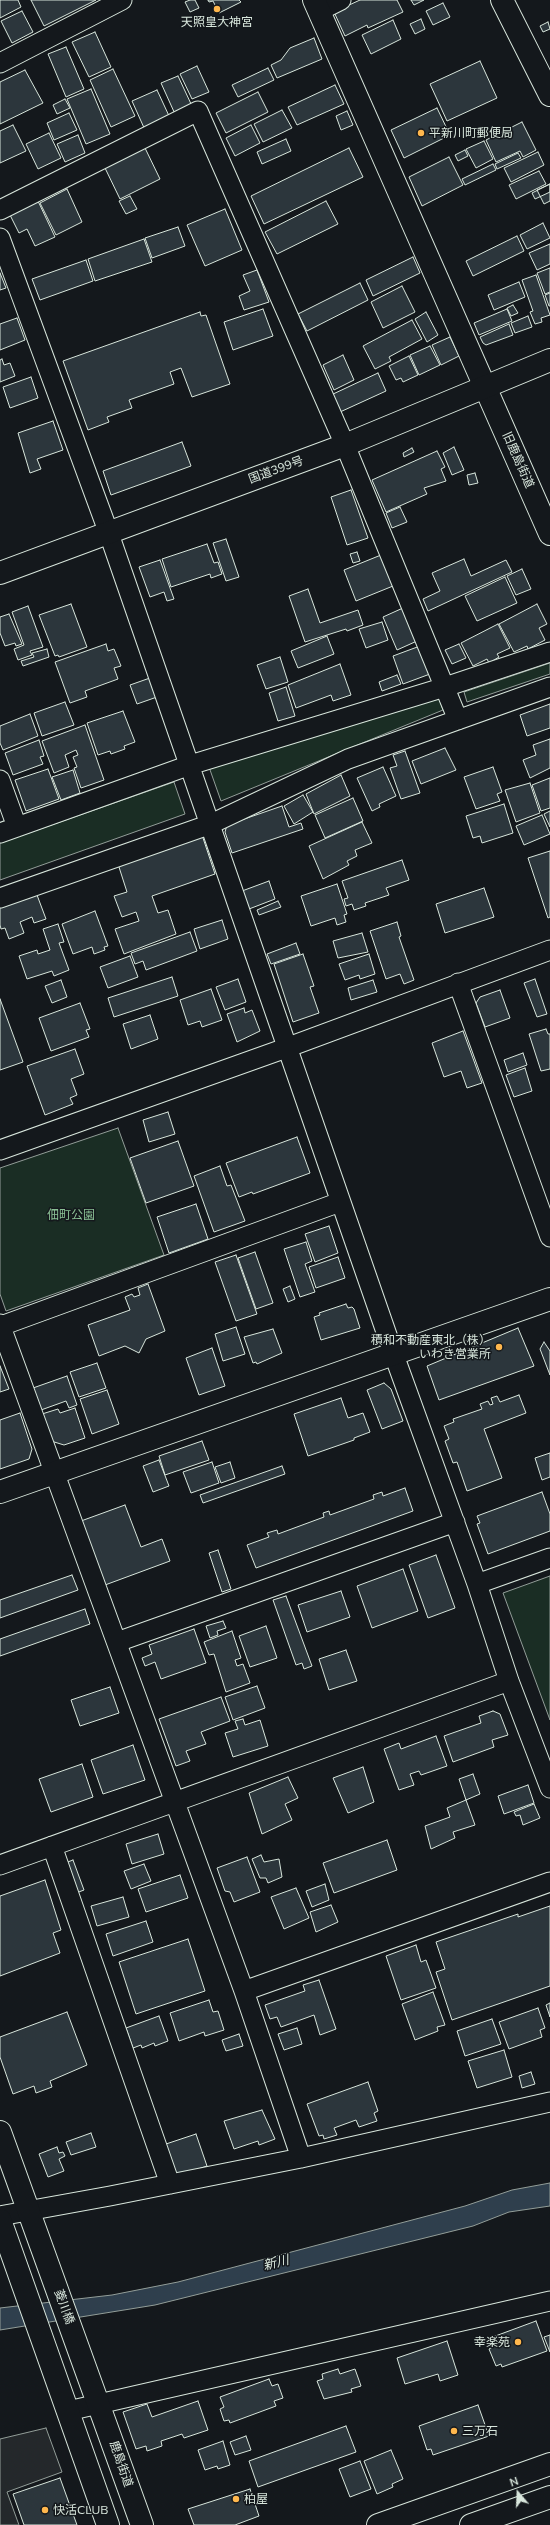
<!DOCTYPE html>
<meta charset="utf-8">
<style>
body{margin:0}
#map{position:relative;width:550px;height:2525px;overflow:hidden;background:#14181c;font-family:Mulish,sans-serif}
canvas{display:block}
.north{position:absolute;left:498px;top:2473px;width:40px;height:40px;-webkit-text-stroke:3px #14181c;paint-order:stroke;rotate:341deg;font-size:11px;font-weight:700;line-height:16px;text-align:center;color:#d8e6dc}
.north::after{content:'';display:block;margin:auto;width:14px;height:18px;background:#d8e6dc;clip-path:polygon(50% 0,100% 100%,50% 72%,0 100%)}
</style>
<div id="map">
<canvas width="550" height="2525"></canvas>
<div class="north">N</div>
</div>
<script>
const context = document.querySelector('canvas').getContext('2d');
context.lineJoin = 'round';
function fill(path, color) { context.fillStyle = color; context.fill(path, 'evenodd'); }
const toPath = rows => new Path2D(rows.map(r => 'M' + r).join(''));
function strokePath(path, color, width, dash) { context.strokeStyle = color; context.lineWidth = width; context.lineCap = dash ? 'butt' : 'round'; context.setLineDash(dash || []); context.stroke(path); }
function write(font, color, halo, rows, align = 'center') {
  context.font = font + ' Mulish,"Noto Sans JP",sans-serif'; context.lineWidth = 3; context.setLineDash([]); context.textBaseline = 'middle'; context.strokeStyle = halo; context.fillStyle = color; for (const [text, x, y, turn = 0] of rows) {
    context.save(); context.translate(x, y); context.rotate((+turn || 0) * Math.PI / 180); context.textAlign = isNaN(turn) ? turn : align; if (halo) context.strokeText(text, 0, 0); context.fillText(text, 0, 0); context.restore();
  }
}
const green = toPath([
 [550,663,550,674,467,702,464,692,550,663],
 [438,695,443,710,221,801,209,767,438,695],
 [174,782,185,814,0,880,0,843,174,782],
 [118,1128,164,1255,6,1311,0,1294,0,1168,118,1128],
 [550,1576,550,1720,503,1593,550,1576]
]);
fill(green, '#1a2d24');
strokePath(green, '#939e99', 1);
const parking = toPath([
 [46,2428,62,2472,7,2492,19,2525,0,2525,0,2439,46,2428]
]);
fill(parking, '#24282b');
strokePath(parking, '#939e99', 1);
const water = toPath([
 [550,2183,550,2206,509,2212,473,2226,155,2305,0,2330,0,2308,112,2295,178,2282,465,2206,512,2190,550,2183]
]);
fill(water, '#2f3f4d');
strokePath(water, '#939e99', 1);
const building = toPath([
 [0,0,18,0,21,7,0,18,0,0],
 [31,0,96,0,44,26,31,0],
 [190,0,195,0,199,8,190,12,185,2,190,0],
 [208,0,239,0,241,2,219,13,213,1,209,2,208,0],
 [360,0,397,0,403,12,368,28,367,25,345,36,334,12,360,0],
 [411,0,424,0,414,5,411,0],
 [443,3,450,17,433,25,426,11,443,3],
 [22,11,33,32,12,43,1,21,22,11],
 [421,19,425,29,415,34,410,24,421,19],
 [393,20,401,39,371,54,362,35,393,20],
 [548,22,550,29,543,32,540,26,548,22],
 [95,32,111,67,89,77,72,42,95,32],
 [314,38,322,59,277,78,271,65,281,60,290,48,314,38],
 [66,47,84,89,66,97,48,54,66,47],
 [480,61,497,98,447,121,430,84,480,61],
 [197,66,209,92,192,99,180,74,197,66],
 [268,68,274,80,238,97,232,85,268,68],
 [113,69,135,116,111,127,90,80,113,69],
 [25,70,43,103,0,124,0,82,25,70],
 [178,76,192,106,175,114,161,83,178,76],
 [335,85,344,104,297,125,288,107,335,85],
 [91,89,110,134,86,144,67,99,91,89],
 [157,90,170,118,145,130,132,101,157,90],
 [258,92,268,112,226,133,216,113,258,92],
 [65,99,70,108,57,114,53,105,65,99],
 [437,108,450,135,404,158,391,130,437,108],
 [282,110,292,128,263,142,254,124,282,110],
 [347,111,353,125,341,130,336,116,347,111],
 [69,113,77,130,54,140,47,123,69,113],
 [522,122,536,150,523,157,520,151,496,162,486,140,522,122],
 [13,125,26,151,0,163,0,131,13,125],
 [251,125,260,143,235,156,226,138,251,125],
 [49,133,61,158,38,169,26,144,49,133],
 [78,135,85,153,65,162,57,144,78,135],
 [286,139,291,151,262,164,257,152,286,139],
 [484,141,493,159,476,168,466,149,484,141],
 [145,148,160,179,120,199,105,168,145,148],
 [349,148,363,177,264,224,251,196,349,148],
 [465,150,468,156,458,161,455,155,465,150],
 [538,152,544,165,511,182,504,168,538,152],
 [518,153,521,158,497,169,495,164,518,153],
 [449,157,463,185,422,206,409,177,449,157],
 [493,164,496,170,465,185,462,179,493,164],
 [539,171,546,184,516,199,509,185,539,171],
 [550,184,550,192,535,199,532,193,550,184],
 [550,184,550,201,544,204,537,190,550,184],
 [67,189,82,222,56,235,40,203,67,189],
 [130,196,137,209,126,214,119,201,130,196],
 [38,201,55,237,35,246,27,229,19,233,10,215,38,201],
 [326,201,338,224,277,254,265,232,326,201],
 [225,209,242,250,205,266,187,225,225,209],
 [543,223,550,238,527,249,520,235,543,223],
 [178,227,185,246,152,258,145,238,178,227],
 [517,236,524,251,473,276,466,261,517,236],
 [144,239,152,262,95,281,88,259,144,239],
 [550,244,550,264,537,270,529,253,550,244],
 [413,257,420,273,373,296,366,280,413,257],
 [86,260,93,281,40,300,32,279,86,260],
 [550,268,550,292,545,294,537,273,550,268],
 [257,270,269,302,244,310,239,296,250,291,243,275,257,270],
 [0,273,6,288,0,290,0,273],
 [536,275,550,315,541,318,542,322,535,324,530,312,533,311,522,280,536,275],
 [519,282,525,297,494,310,488,295,519,282],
 [360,283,368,300,307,331,298,314,360,283],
 [402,286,415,312,383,328,371,302,402,286],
 [550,293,550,306,549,306,545,295,550,293],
 [513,305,518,313,511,316,507,308,513,305],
 [263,309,273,336,233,350,224,322,263,309],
 [507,309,512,321,479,335,474,323,507,309],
 [200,312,201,316,206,315,230,384,192,397,181,368,170,372,174,384,129,400,132,408,107,417,109,422,88,430,63,361,200,312],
 [426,312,438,335,427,342,415,319,426,312],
 [528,316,532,327,515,333,511,323,528,316],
 [17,318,25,340,0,350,0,324,17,318],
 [412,320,422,339,389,357,391,361,375,369,363,346,412,320],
 [509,324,513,335,486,345,483,343,480,337,509,324],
 [450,337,459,356,441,365,432,345,450,337],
 [430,346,440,365,419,375,410,355,430,346],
 [343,355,354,380,334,390,323,365,343,355],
 [409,356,418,375,403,382,401,378,396,380,389,366,409,356],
 [2,359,4,365,10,363,15,376,0,382,0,360,2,359],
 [378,373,386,391,340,412,331,395,378,373],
 [31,377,38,398,10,408,3,387,31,377],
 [53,421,63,450,37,459,41,469,30,473,18,433,53,421],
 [182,442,191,466,111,495,103,471,182,442],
 [454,447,464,470,452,475,443,453,454,447],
 [412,448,414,452,404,457,403,453,412,448],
 [437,451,445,467,441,469,446,481,424,488,427,494,386,512,372,480,437,451],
 [475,473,478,483,469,485,467,475,475,473],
 [351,490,368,538,347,545,331,497,351,490],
 [400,507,407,522,392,528,386,513,400,507],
 [226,539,239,577,226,581,213,543,226,539],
 [207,544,214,563,218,562,222,574,211,578,210,574,171,587,162,559,207,544],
 [357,552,360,561,353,563,350,554,357,552],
 [381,555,393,586,356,601,344,570,381,555],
 [464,559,471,576,506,560,512,572,428,611,423,599,440,591,432,573,464,559],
 [160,560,174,599,167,601,164,592,150,597,139,567,160,560],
 [522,569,531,589,516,595,507,576,522,569],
 [505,577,517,603,477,621,465,596,505,577],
 [308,589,320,623,358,610,363,625,347,631,346,629,305,642,289,596,308,589],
 [71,604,87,647,59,657,58,655,55,656,39,615,71,604],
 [537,604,547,624,539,628,545,640,528,649,527,646,514,652,499,624,537,604],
 [28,606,43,647,30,651,32,655,18,660,14,649,24,645,12,612,28,606],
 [403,608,417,641,397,650,383,617,403,608],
 [9,614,22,644,16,646,15,643,5,646,0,633,0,617,9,614],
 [382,622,388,640,366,648,359,629,382,622],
 [498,624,510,648,497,654,499,657,489,663,487,659,473,666,461,643,498,624],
 [327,636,334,654,298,668,291,651,327,636],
 [106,644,108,651,114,649,121,666,114,668,118,679,85,691,87,697,70,703,55,662,106,644],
 [459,644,466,658,452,664,445,650,459,644],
 [420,646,430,674,403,684,393,656,420,646],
 [47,649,49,657,23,666,21,661,34,657,32,653,47,649],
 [280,657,288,682,266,689,257,665,280,657],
 [340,664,351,695,333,701,331,695,296,708,288,685,340,664],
 [397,675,401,684,382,691,379,682,397,675],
 [150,678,157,697,137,704,130,685,150,678],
 [286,687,295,716,278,721,269,693,286,687],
 [65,702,74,725,42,736,34,713,65,702],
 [550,704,550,728,527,736,520,715,550,704],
 [123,711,135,742,124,746,125,749,111,754,110,751,98,755,87,723,123,711],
 [30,714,38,736,3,750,0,743,0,726,30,714],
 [85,725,104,780,81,788,74,768,77,767,73,757,78,755,76,750,65,755,69,767,54,773,42,741,85,725],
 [550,739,550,768,530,778,523,760,536,755,533,745,550,739],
 [39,740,44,756,40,757,43,764,13,775,5,753,39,740],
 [445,748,456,770,421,784,412,761,445,748],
 [405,751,420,793,401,799,390,768,397,766,393,755,405,751],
 [383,767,396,796,379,804,380,807,372,811,357,778,383,767],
 [493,767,502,792,497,794,500,801,476,809,464,777,493,767],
 [48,769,59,799,26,811,15,780,48,769],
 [73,770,80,793,61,800,52,777,73,770],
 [341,775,350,796,314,814,306,794,341,775],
 [550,778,550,808,541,811,532,785,550,778],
 [530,783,540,813,516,822,505,790,530,783],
 [303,795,313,812,294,824,284,806,303,795],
 [353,798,363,821,325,838,315,815,353,798],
 [504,804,513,833,482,843,480,836,473,838,466,816,504,804],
 [282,806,289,827,301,823,303,829,232,853,225,832,227,825,282,806],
 [550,811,550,827,544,814,550,811],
 [542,815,550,834,524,845,516,826,542,815],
 [362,822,372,843,355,850,357,856,347,861,349,865,323,879,309,846,362,822],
 [202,835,215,874,152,896,158,913,168,910,176,934,124,954,115,929,139,921,136,912,122,917,114,896,127,892,118,864,202,835],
 [550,851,550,917,548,918,528,858,550,851],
 [402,860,409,880,386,888,389,895,365,903,366,906,354,910,352,904,346,906,344,899,348,898,342,881,402,860],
 [269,881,275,899,249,909,242,891,269,881],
 [337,884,347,914,344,915,346,922,337,925,335,918,311,926,301,896,337,884],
 [484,888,494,917,445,933,436,904,484,888],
 [27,894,29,898,37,895,46,919,34,923,32,917,20,922,24,933,9,939,5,928,1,929,0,925,0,904,27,894],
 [278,901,281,907,259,915,257,910,278,901],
 [95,911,108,946,104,947,105,950,94,954,92,947,73,954,62,924,95,911],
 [222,920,228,939,200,949,194,929,222,920],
 [397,922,401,936,399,937,414,980,404,984,400,974,386,979,370,931,397,922],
 [58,924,64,942,59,943,69,970,54,976,52,971,27,979,19,956,37,950,38,954,50,950,43,929,58,924],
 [190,932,197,951,146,970,143,961,135,964,131,953,190,932],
 [362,933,368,952,338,958,333,941,362,933],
 [296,943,300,954,271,964,267,954,296,943],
 [303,954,314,986,310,987,319,1013,293,1022,274,964,303,954],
 [369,954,375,974,360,979,359,975,345,980,339,964,369,954],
 [130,956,138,977,108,988,100,967,130,956],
 [172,977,178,996,114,1017,108,998,172,977],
 [238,979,246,1002,225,1010,216,987,238,979],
 [535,979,547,1014,537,1017,524,983,535,979],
 [61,980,67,997,52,1003,45,986,61,980],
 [373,980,377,992,351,1000,348,988,373,980],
 [211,989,222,1020,202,1027,200,1021,188,1025,180,1000,211,989],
 [500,990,510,1018,485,1027,476,1003,480,997,500,990],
 [0,999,23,1062,0,1070,0,999],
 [80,1003,90,1029,86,1030,89,1037,51,1051,39,1018,80,1003],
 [244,1008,245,1013,252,1010,260,1031,237,1042,227,1014,244,1008],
 [150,1015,158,1039,131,1049,123,1024,150,1015],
 [546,1029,548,1034,550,1034,550,1069,541,1071,529,1034,546,1029],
 [463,1031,482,1083,467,1088,461,1071,444,1077,432,1043,463,1031],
 [75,1049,84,1074,71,1079,77,1095,70,1098,73,1104,45,1115,27,1066,75,1049],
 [523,1053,527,1065,508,1072,504,1060,523,1053],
 [525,1068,532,1091,514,1097,506,1075,525,1068],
 [168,1112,175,1134,149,1142,143,1120,168,1112],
 [297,1137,310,1173,253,1194,252,1192,239,1197,226,1163,297,1137],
 [178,1141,194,1186,146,1203,130,1158,178,1141],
 [220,1166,227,1186,231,1185,245,1221,214,1232,194,1176,220,1166],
 [196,1204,208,1239,169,1253,157,1217,196,1204],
 [329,1226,338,1253,315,1262,305,1234,329,1226],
 [306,1242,312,1261,305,1264,315,1292,300,1297,284,1249,306,1242],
 [255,1252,273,1303,256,1309,238,1258,255,1252],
 [236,1255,257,1314,236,1321,215,1262,236,1255],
 [338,1257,345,1278,316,1288,309,1267,338,1257],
 [148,1284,165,1331,146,1339,139,1353,125,1346,99,1356,88,1325,130,1310,125,1297,132,1294,134,1297,140,1295,138,1288,148,1284],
 [290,1286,295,1299,288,1302,283,1289,290,1286],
 [346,1304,348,1308,352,1307,354,1309,360,1328,321,1340,314,1317,320,1315,319,1313,346,1304],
 [236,1327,245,1354,223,1361,215,1334,236,1327],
 [518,1328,534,1366,439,1400,427,1366,518,1328],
 [273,1329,282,1353,257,1364,256,1362,253,1363,244,1337,273,1329],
 [544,1342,550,1351,550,1375,540,1349,544,1342],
 [212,1348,225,1386,199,1395,186,1358,212,1348],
 [97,1363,106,1388,79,1397,70,1372,97,1363],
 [0,1366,9,1389,0,1392,0,1366],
 [67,1376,77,1405,69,1408,66,1401,41,1410,33,1388,67,1376],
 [384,1383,391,1389,403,1421,382,1429,367,1390,384,1383],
 [107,1390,119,1424,92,1434,80,1399,107,1390],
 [519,1395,526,1413,484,1429,502,1478,467,1491,457,1462,453,1463,445,1441,449,1439,444,1426,454,1422,453,1419,482,1409,480,1404,488,1401,490,1405,493,1404,491,1398,497,1396,500,1402,519,1395],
 [341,1398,348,1418,363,1413,370,1432,354,1438,354,1440,308,1456,294,1414,341,1398],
 [75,1408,85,1438,64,1445,51,1441,42,1414,58,1409,60,1413,75,1408],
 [20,1413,32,1449,29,1459,0,1469,0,1420,20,1413],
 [202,1441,209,1460,165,1475,159,1456,202,1441],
 [550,1453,550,1477,542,1480,535,1458,550,1453],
 [159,1460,169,1486,153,1492,143,1466,159,1460],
 [212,1462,219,1483,191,1493,183,1472,212,1462],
 [230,1462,235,1478,221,1483,215,1467,230,1462],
 [282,1466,285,1474,203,1503,200,1495,282,1466],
 [405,1488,413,1511,256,1568,247,1545,269,1537,267,1533,277,1530,278,1534,324,1517,323,1513,329,1511,330,1515,374,1499,373,1495,382,1492,383,1496,405,1488],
 [542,1492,550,1514,550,1531,488,1554,477,1524,480,1523,477,1516,542,1492],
 [125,1505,141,1547,162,1539,170,1561,105,1585,81,1521,125,1505],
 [218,1550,231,1589,222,1592,209,1553,218,1550],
 [436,1555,455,1608,428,1618,409,1565,436,1555],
 [403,1569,418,1611,372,1628,357,1586,403,1569],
 [72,1575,78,1590,0,1618,0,1600,72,1575],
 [341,1591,350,1617,307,1632,298,1605,341,1591],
 [286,1596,312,1666,304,1669,302,1663,296,1665,273,1600,286,1596],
 [85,1609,90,1624,0,1656,0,1639,85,1609],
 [223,1621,226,1628,217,1631,218,1635,210,1638,206,1626,223,1621],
 [266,1626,277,1658,250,1667,239,1636,266,1626],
 [194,1629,206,1663,161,1679,155,1662,145,1666,142,1658,152,1654,149,1645,194,1629],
 [232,1631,241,1658,235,1660,237,1666,243,1664,250,1683,226,1692,214,1654,209,1655,204,1642,232,1631],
 [346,1650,357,1681,329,1690,319,1659,346,1650],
 [257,1686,265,1708,233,1720,225,1697,257,1686],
 [110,1687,119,1713,80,1726,71,1700,110,1687],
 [221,1697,230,1721,201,1732,206,1744,186,1751,190,1761,176,1766,159,1719,221,1697],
 [493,1711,500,1714,508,1735,492,1740,494,1747,453,1762,444,1736,481,1723,479,1716,493,1711],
 [243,1719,245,1725,260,1720,268,1746,233,1757,225,1733,238,1729,235,1721,243,1719],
 [436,1736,447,1766,421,1775,419,1771,410,1774,414,1785,399,1790,384,1749,399,1743,401,1749,436,1736],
 [133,1745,145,1780,103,1794,91,1760,133,1745],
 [82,1764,93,1797,51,1812,39,1779,82,1764],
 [363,1767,374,1802,348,1813,333,1778,363,1767],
 [473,1774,480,1794,466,1800,459,1779,473,1774],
 [288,1777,298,1798,285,1804,292,1820,262,1834,249,1793,288,1777],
 [528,1785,534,1803,504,1814,498,1796,528,1785],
 [466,1800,475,1825,453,1832,455,1838,431,1849,425,1826,450,1817,447,1808,466,1800],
 [534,1804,540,1818,523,1825,520,1815,516,1816,514,1812,534,1804],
 [158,1834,164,1854,132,1864,126,1844,158,1834],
 [387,1840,397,1870,334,1893,323,1863,387,1840],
 [261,1855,264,1862,279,1859,282,1877,268,1883,266,1878,260,1878,252,1859,261,1855],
 [247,1857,260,1892,234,1902,230,1892,225,1891,217,1868,247,1857],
 [73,1860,84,1890,71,1895,60,1865,73,1860],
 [144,1864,151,1881,131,1889,124,1871,144,1864],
 [180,1875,188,1898,146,1912,138,1889,180,1875],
 [45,1880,61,1930,53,1933,60,1953,0,1976,0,1896,45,1880],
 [325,1884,329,1900,312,1907,306,1891,325,1884],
 [296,1888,309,1918,284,1929,271,1897,296,1888],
 [123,1897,129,1917,97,1926,91,1906,123,1897],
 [331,1905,338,1922,316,1932,310,1912,331,1905],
 [550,1906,550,1986,452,2020,436,1972,445,1969,436,1942,518,1914,518,1917,550,1906],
 [146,1921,153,1942,113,1956,106,1934,146,1921],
 [188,1939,205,1991,136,2014,119,1962,188,1939],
 [416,1945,421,1962,426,1960,436,1988,401,2000,386,1956,416,1945],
 [319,1980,336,2029,320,2035,314,2015,281,2027,277,2017,270,2019,265,2005,305,1991,303,1985,319,1980],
 [433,1992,445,2025,437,2027,438,2031,415,2040,402,2004,433,1992],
 [209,2000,213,2012,218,2011,224,2030,205,2036,204,2032,179,2041,170,2013,209,2000],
 [550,2003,550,2017,546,2005,550,2003],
 [538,2008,545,2028,540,2030,542,2037,509,2049,499,2022,538,2008],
 [67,2012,87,2065,50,2081,52,2087,36,2093,34,2086,13,2094,0,2057,0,2037,67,2012],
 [159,2016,168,2041,155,2046,154,2043,142,2048,141,2045,133,2048,126,2028,159,2016],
 [492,2019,501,2044,465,2056,457,2031,492,2019],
 [297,2028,302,2044,284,2050,278,2034,297,2028],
 [239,2034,243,2046,226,2051,222,2040,239,2034],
 [504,2050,512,2077,477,2088,468,2061,504,2050],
 [531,2072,535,2084,522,2088,519,2076,531,2072],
 [368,2082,378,2111,374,2113,377,2121,359,2127,356,2120,334,2128,337,2135,324,2139,323,2135,319,2136,307,2104,368,2082],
 [262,2110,275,2139,259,2145,258,2141,234,2149,224,2121,262,2110],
 [91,2133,96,2147,71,2155,66,2142,91,2133],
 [196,2134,207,2166,175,2177,163,2145,196,2134],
 [57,2147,59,2153,63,2152,65,2156,59,2159,64,2171,48,2177,39,2154,57,2147],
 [536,2321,547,2351,502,2367,501,2364,496,2366,489,2349,493,2347,490,2338,536,2321],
 [550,2335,550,2352,544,2337,550,2335],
 [447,2341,458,2375,440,2381,438,2374,405,2384,397,2358,447,2341],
 [338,2369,340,2374,355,2369,361,2386,351,2389,352,2392,324,2399,317,2381,323,2379,322,2374,338,2369],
 [269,2379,272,2386,278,2384,283,2398,274,2401,276,2406,230,2423,229,2420,224,2421,220,2409,224,2407,220,2397,269,2379],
 [198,2401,208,2430,184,2438,182,2434,161,2441,162,2446,147,2451,146,2446,136,2449,123,2412,147,2404,152,2417,198,2401],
 [478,2405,489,2436,433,2455,431,2449,427,2450,419,2426,478,2405],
 [346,2426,356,2452,258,2487,249,2461,346,2426],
 [246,2436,251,2450,235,2455,230,2442,246,2436],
 [223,2441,230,2465,218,2469,217,2466,205,2470,198,2450,223,2441],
 [391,2450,403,2479,392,2484,393,2487,377,2494,364,2461,391,2450],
 [360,2461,371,2489,350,2497,339,2469,360,2461],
 [60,2478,77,2525,24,2525,13,2494,60,2478],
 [250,2489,259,2516,235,2525,194,2525,188,2509,250,2489]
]);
fill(building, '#2c363c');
strokePath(building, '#d8e6dc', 1);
const minor = toPath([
 [319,11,341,0],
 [0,63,122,0],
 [0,210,198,111,345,445,458,720],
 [0,238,108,531,394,1355,477,1584,509,1681,550,1788],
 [0,780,17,827],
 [0,833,190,765,445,687,550,652],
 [0,898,211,824,348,759,550,687],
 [458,983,550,1237],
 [0,1150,286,1048,550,950],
 [0,1324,244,1991,301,2158],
 [1,1326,340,1202],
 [477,1584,550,1558],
 [117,1642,455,1522],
 [52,1846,170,2184],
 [0,1865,509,1681],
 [244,1991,550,1882],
 [0,2216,110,2196,301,2158,550,2102],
 [68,2411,550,2301]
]);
const tertiary = toPath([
 [314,0,550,534],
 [502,0,550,95],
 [0,1492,550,1299],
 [0,2132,142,2525],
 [0,2220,108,2525],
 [378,2525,550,2464],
 [471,2525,550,2497]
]);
const trunk = toPath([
 [0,573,345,445,550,360]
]);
strokePath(minor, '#d8e6dc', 21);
strokePath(tertiary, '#d8e6dc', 24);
strokePath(trunk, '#d8e6dc', 24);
strokePath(minor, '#14181c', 19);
strokePath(tertiary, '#14181c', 22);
strokePath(trunk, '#14181c', 22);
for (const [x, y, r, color] of [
 [217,9,4,"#ffb74d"],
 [421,133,4,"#ffb74d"],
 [499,1347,4,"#ffb74d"],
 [518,2342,4,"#ffb74d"],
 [454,2431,4,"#ffb74d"],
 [236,2499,4,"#ffb74d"],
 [45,2510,4,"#ffb74d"]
]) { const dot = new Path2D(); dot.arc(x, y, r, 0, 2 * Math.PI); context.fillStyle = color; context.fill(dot); strokePath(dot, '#14181c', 1.5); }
write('12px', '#d8e6dc', '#14181c', [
 ["天照皇大神宮",217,22,"center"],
 ["平新川町郵便局",429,133],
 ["積和不動産東北（株）",491,1340,"right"],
 ["いわき営業所",491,1354,"right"],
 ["幸楽苑",510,2342,"right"],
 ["三万石",462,2431],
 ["柏屋",244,2499],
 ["快活CLUB",53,2510]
], 'left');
write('12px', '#d8e6dc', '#14181c', [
 ["旧鹿島街道",518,460,66],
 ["国道399号",276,470,-20],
 ["菱川橋",64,2307,70],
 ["鹿島街道",121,2464,71]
]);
write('12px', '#8ac095', '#14181c', [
 ["佃町公園",71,1215]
]);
write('italic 13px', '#d8e6dc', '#14181c', [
 ["新川",276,2263,-14]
]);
</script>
